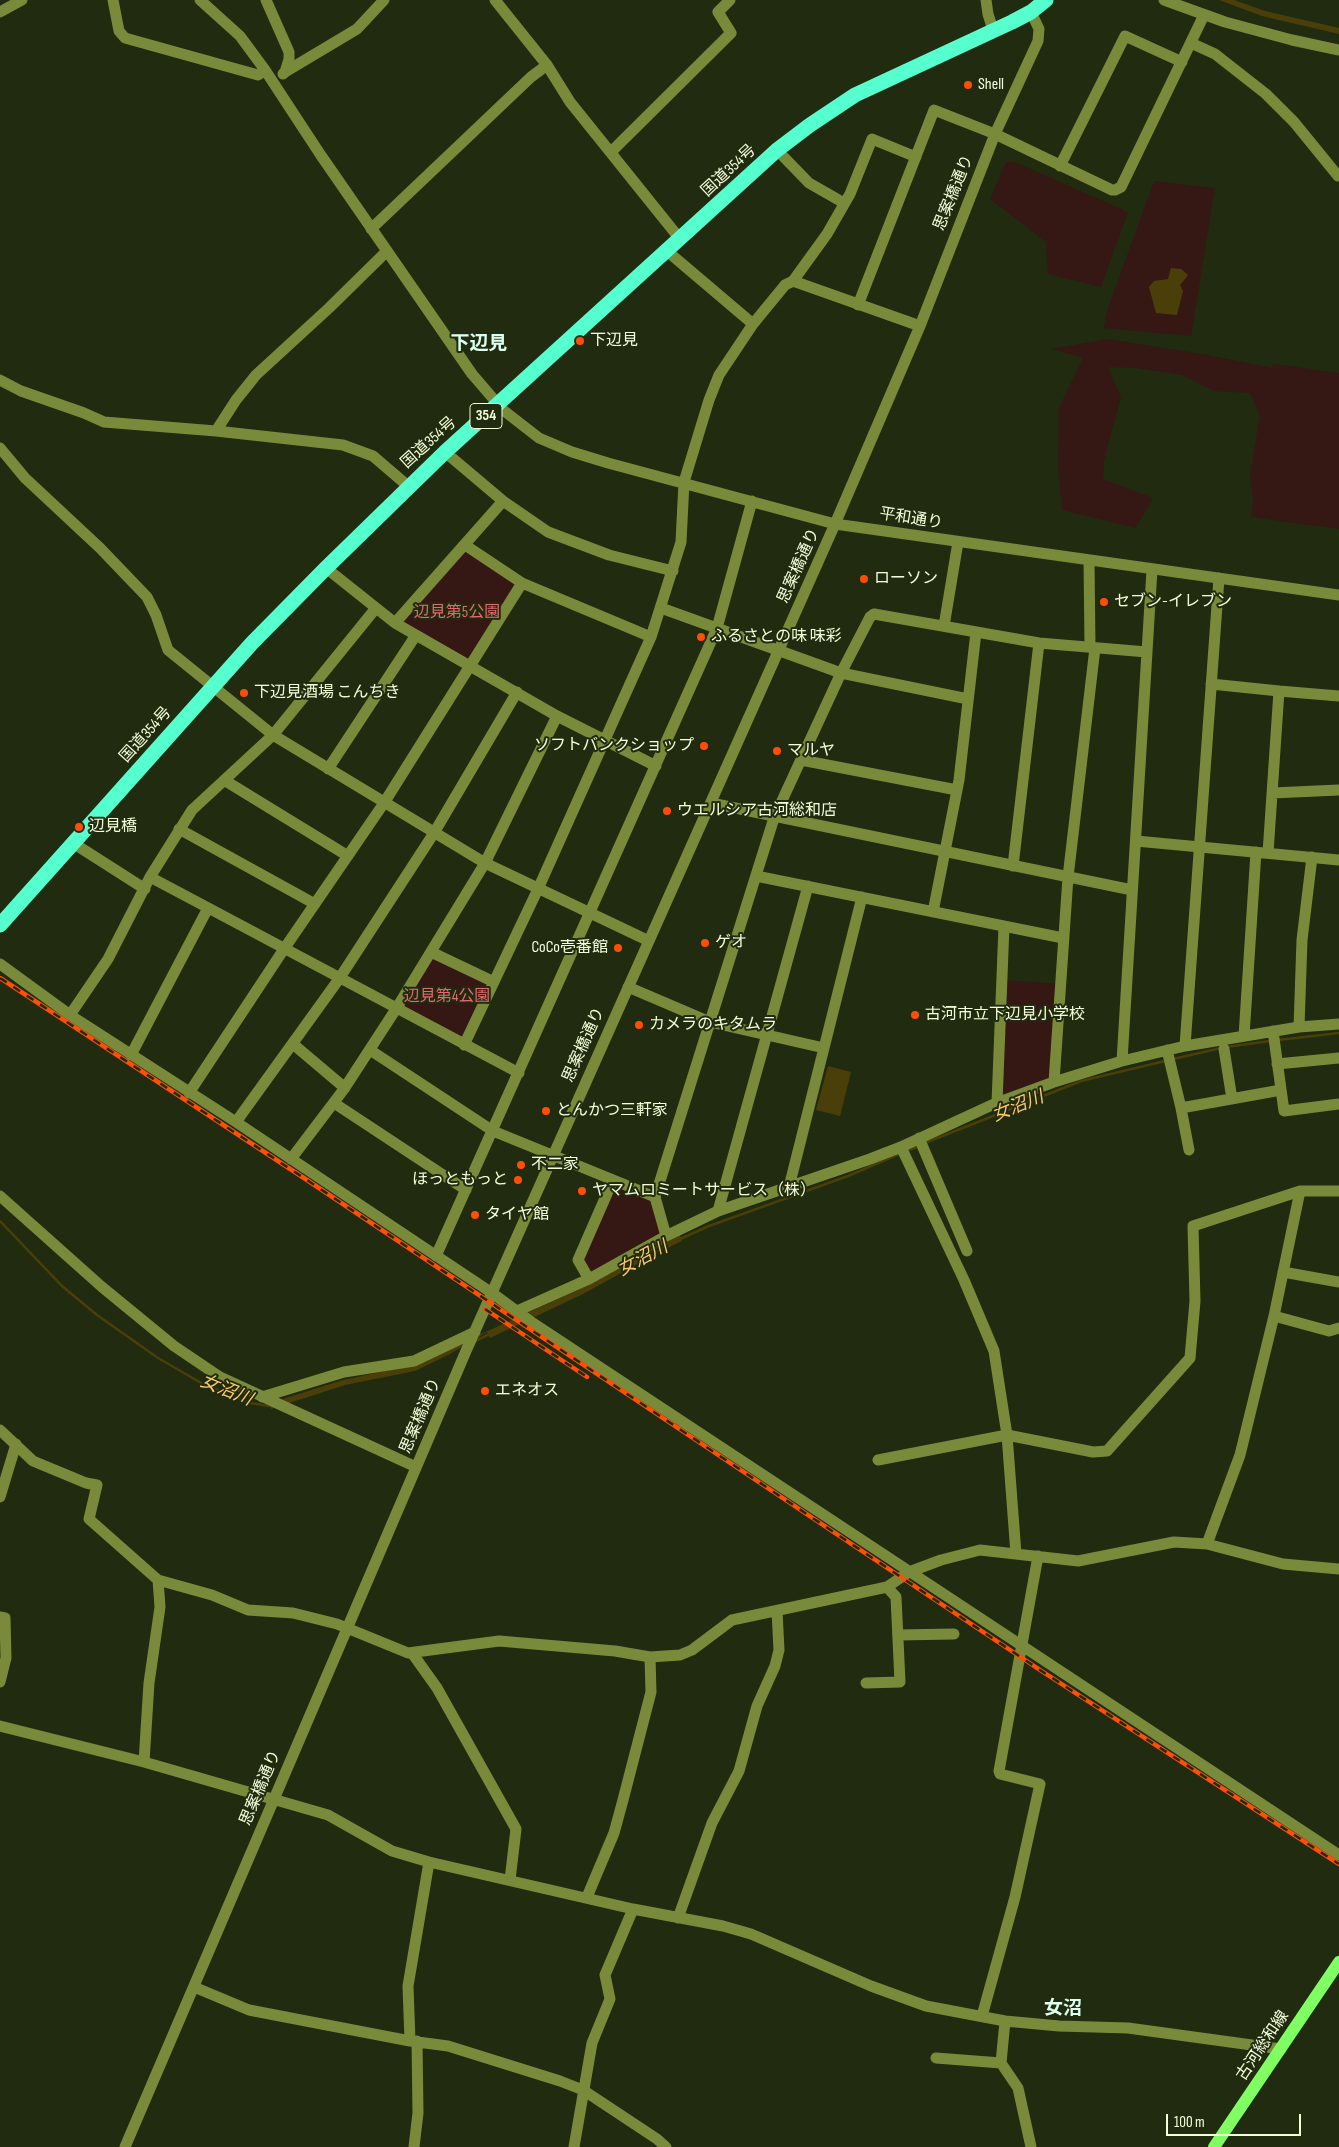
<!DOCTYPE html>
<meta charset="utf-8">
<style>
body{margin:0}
#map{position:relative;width:1339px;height:2147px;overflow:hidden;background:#212b10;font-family:"Sofia Sans Condensed",sans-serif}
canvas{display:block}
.scale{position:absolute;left:1166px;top:2114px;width:135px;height:22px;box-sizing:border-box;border:2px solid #f4ffda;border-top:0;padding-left:6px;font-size:15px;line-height:18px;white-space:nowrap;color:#f4ffda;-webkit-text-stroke:4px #212b10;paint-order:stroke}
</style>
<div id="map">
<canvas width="1339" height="2147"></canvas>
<div class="scale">100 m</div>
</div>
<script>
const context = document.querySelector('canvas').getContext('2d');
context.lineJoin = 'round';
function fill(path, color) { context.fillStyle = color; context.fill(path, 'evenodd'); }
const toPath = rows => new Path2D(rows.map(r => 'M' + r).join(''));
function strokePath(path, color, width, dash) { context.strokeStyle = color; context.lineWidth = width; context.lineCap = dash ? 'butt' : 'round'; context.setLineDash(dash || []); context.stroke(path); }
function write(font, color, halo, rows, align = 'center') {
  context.font = font + ' "Sofia Sans Condensed","Noto Sans JP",sans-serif'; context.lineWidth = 4; context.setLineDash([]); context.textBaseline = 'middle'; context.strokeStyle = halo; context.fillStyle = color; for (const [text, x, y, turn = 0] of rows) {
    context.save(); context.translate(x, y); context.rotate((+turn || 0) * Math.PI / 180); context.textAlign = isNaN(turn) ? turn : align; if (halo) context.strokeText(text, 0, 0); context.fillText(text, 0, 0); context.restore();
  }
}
fill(toPath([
 [1006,162,1015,162,1128,212,1101,287,1048,274,1046,242,990,199],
 [1154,181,1215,188,1191,336,1104,328,1107,311],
 [1108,339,1208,355,1272,368,1273,364,1339,373,1339,529,1251,517,1253,502,1250,475,1260,416,1250,393,1214,391,1182,375,1137,368,1108,367,1121,397,1104,460,1103,479,1153,498,1136,528,1062,510,1058,465,1059,408,1083,358,1051,349],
 [465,545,522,583,470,666,395,623],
 [431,952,494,982,464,1045,396,1009],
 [1002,980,1061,984,1054,1082,997,1103],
 [613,1180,655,1197,666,1236,589,1279,578,1260]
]), '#351813');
fill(toPath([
 [1219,0,1234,0,1265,11,1339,28,1339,34,1262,16],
 [1171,268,1181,269,1188,275,1180,285,1183,291,1177,315,1156,313,1149,287,1154,281,1168,279],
 [828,1066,851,1072,840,1116,816,1110],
 [680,1235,682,1241,657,1253,583,1294,490,1338,487,1332,450,1354,415,1371,345,1385,271,1409,270,1403,343,1380,413,1365,580,1289,655,1247]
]), '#4b3f09');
strokePath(toPath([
 [1278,1040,1339,1033],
 [1226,1047,1270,1041],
 [1173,1059,1221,1048],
 [925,1143,1081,1081,1165,1061],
 [906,1151,920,1146],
 [0,1221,62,1286,97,1315,158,1358,203,1384,250,1403,270,1406],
 [678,1240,709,1226,848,1176,901,1153],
 [475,1341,490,1334]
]), '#4b3f09', 2.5);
strokePath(toPath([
 [113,0,119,31,125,38,258,75,265,70],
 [200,0,240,36,265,70,320,154,472,374,503,410,539,438,572,452,608,463,835,524,1339,595],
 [266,0,289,52,289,59,285,72,283,74],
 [495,0,547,65,570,102,680,239],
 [986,0,988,14,993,30],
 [1164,0,1225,22,1292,40,1339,50],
 [0,12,22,0],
 [1191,43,1215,54,1266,94,1294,122,1338,176],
 [285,72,357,29,384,0],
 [777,150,809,183,844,203],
 [611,152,731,33,718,12,730,0],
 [1060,166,1125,36,1182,62],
 [371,229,531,77,547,65],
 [667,251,753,324],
 [793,281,920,326],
 [858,305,934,110,995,134,1112,190,1115,190,1121,187,1204,15],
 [0,380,21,391,84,413,104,422,216,431,343,445,373,456,408,486],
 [216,431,236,400,256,375,329,308,386,252],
 [0,448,25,478,100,548,147,597,156,615,168,650,273,735,485,863,649,941],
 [445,452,503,501,548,532,609,555,673,571],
 [465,545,522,583,651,637],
 [1089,560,1090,647],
 [326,568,395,623,557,716,656,766],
 [661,608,841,673,968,699],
 [395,623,503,501],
 [944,626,958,542],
 [1211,684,1279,691,1268,853],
 [1279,691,1339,696],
 [801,760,957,790],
 [328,769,416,635],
 [224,780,348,856],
 [1272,793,1339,790],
 [711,803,1132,890],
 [179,829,315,904],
 [1136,841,1339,860],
 [73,843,145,889],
 [1013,866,1039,643],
 [756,876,1063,938],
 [150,877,519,1073],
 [933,912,959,780,976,632],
 [431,952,494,982],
 [0,964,70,1015,236,1122,492,1293,530,1321,1339,1855],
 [628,987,710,1022,824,1048],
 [70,1015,108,959,150,877,192,810,273,735,376,608],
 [1299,1027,1302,940,1312,857],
 [1273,1031,1284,1111,1339,1104],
 [1244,1036,1256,852],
 [293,1044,345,1088],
 [464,1045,538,889,651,637,681,542,684,482,709,400,719,375,753,324,785,285,793,281,827,234,850,194,872,139,916,157],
 [1185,1046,1219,578],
 [1224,1049,1232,1099],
 [370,1050,493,1131,655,1197],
 [1167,1050,1181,1108],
 [131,1055,208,908],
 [1122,1061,1152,570],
 [1277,1064,1339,1058],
 [1054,1082,1068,877,1095,648],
 [189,1093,284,949,384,803,522,583],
 [334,1103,466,1190],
 [997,1103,1004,926],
 [236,1122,339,979,434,833,517,692],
 [919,1138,967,1251],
 [901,1147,964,1280,994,1351,1007,1435,1016,1554],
 [1189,1150,1181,1108,1281,1090],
 [291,1159,344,1089,396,1009,485,863,557,716],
 [789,1187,862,897],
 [0,1196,102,1287,174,1346,220,1377,416,1467],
 [718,1211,808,886],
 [666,1236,655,1197,774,818,841,673,870,617,874,614,1039,643,1147,652],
 [436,1256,717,628,752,501],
 [1283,1272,1339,1282],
 [589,1279,578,1260,613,1180],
 [517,1311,589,1279,666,1236,718,1211,870,1159,901,1147,994,1104,1054,1082,1122,1061,1185,1046,1299,1027,1339,1024],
 [1274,1316,1329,1331,1339,1328],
 [262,1397,344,1372,414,1361,475,1332],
 [0,1430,33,1461,86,1483,97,1485,89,1519,158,1580,212,1595,248,1610,293,1613,337,1624,408,1653,499,1641,615,1651,650,1657,680,1655,692,1650,732,1620,887,1587,909,1572,941,1560,980,1550,1078,1561,1174,1542,1207,1544,1283,1564,1339,1569],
 [878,1460,1007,1435,1093,1452,1107,1451,1190,1358,1195,1301,1193,1226,1300,1191,1339,1191],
 [0,1497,16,1444],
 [1207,1544,1240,1455,1274,1316,1300,1191],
 [0,1617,5,1618,6,1658,0,1682],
 [898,1635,954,1634],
 [412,1653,437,1688,516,1829,510,1880],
 [866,1683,900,1682,896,1597,887,1587],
 [0,1726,144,1762,328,1815,392,1851,429,1862,633,1909,723,1926,751,1934,871,1986,926,2006,1005,2021,1059,2026,1128,2028,1281,2049],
 [144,1762,149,1683,160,1607,158,1580],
 [587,1897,614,1833,623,1800,651,1692,650,1657],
 [678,1918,712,1823,739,1771,757,1706,775,1666,779,1650,777,1611],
 [194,1987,249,2010,410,2041,448,2046,560,2081,583,2090,657,2139,666,2147],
 [982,2016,1015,1897,1040,1784,1000,1774,999,1771,1038,1556],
 [1005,2021,1001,2063,1018,2088,1031,2147],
 [410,2041,408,1986,429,1862],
 [936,2058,1001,2063],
 [125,2147,466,1351,835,524,920,326,995,134,1038,41,1039,29,1031,12],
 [414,2147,418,2113,417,2041],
 [574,2147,592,2043,610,1999,605,1975,633,1909]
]), '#798b3a', 11);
strokePath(toPath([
 [1214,2147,1339,1962]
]), '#7fff61', 12);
strokePath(toPath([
 [0,925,252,643,326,568,445,452,777,150,810,125,855,95,1012,22,1031,12,1046,0]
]), '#55ffce', 15);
const rail = toPath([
 [0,978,310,1182,1040,1670,1339,1864],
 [485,1309,587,1377]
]);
strokePath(rail, '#ff4e06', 4.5);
strokePath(rail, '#212b10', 2.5, [8]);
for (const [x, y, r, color] of [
 [968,85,5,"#ff4e06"],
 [580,341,5,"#ff4e06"],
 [864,579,5,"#ff4e06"],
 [1104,602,5,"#ff4e06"],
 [701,637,5,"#ff4e06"],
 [244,693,5,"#ff4e06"],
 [704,746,5,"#ff4e06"],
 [777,751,5,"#ff4e06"],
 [667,811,5,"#ff4e06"],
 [79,827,5,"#ff4e06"],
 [705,943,5,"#ff4e06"],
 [618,948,5,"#ff4e06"],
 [915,1015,5,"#ff4e06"],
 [639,1025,5,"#ff4e06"],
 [546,1111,5,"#ff4e06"],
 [521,1165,5,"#ff4e06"],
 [518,1180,5,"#ff4e06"],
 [582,1191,5,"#ff4e06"],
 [475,1215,5,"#ff4e06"],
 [485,1391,5,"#ff4e06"]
]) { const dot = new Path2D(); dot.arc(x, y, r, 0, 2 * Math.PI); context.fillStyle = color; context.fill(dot); strokePath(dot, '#212b10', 2); }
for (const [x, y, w] of [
 [486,416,32]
]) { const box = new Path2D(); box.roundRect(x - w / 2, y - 12.5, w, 25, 4); context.fillStyle = '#212b10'; context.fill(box); strokePath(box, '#f4ffda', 1); }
write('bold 15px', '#f4ffda', null, [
 ["354",486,416]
]);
write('16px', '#f4ffda', '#212b10', [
 ["Shell",978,85],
 ["下辺見",590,341],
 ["ローソン",874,579],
 ["セブン-イレブン",1114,602],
 ["ふるさとの味 味彩",711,637],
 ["下辺見酒場 こんちき",254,693],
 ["ソフトバンクショップ",694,746,"right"],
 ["マルヤ",787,751],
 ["ウエルシア古河総和店",677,811],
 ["辺見橋",89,827],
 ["ゲオ",715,943],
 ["CoCo壱番館",608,948,"right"],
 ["古河市立下辺見小学校",925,1015],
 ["カメラのキタムラ",649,1025],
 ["とんかつ三軒家",556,1111],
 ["不二家",531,1165],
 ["ほっともっと",508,1180,"right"],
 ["ヤマムロミートサービス（株）",592,1191],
 ["タイヤ館",485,1215],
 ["エネオス",495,1391]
], 'left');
write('16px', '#f4ffda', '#212b10', [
 ["国道354号",729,171,-43],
 ["思案橋通り",954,193,-68],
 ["国道354号",429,443,-42],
 ["平和通り",911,519,9],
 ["思案橋通り",799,566,-66],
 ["国道354号",146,735,-48],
 ["思案橋通り",584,1045,-66],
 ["思案橋通り",421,1416,-67],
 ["思案橋通り",261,1788,-67],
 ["古河総和線",1263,2046,-56]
]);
write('16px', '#e56a71', '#212b10', [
 ["辺見第5公園",457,613],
 ["辺見第4公園",447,997]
]);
write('italic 18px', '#ffca68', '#212b10', [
 ["女沼川",1018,1107,-22],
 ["女沼川",643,1259,-28],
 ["女沼川",226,1391,22]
]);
write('bold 19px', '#dcffef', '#212b10', [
 ["下辺見",479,344],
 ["女沼",1063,2009]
]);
</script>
